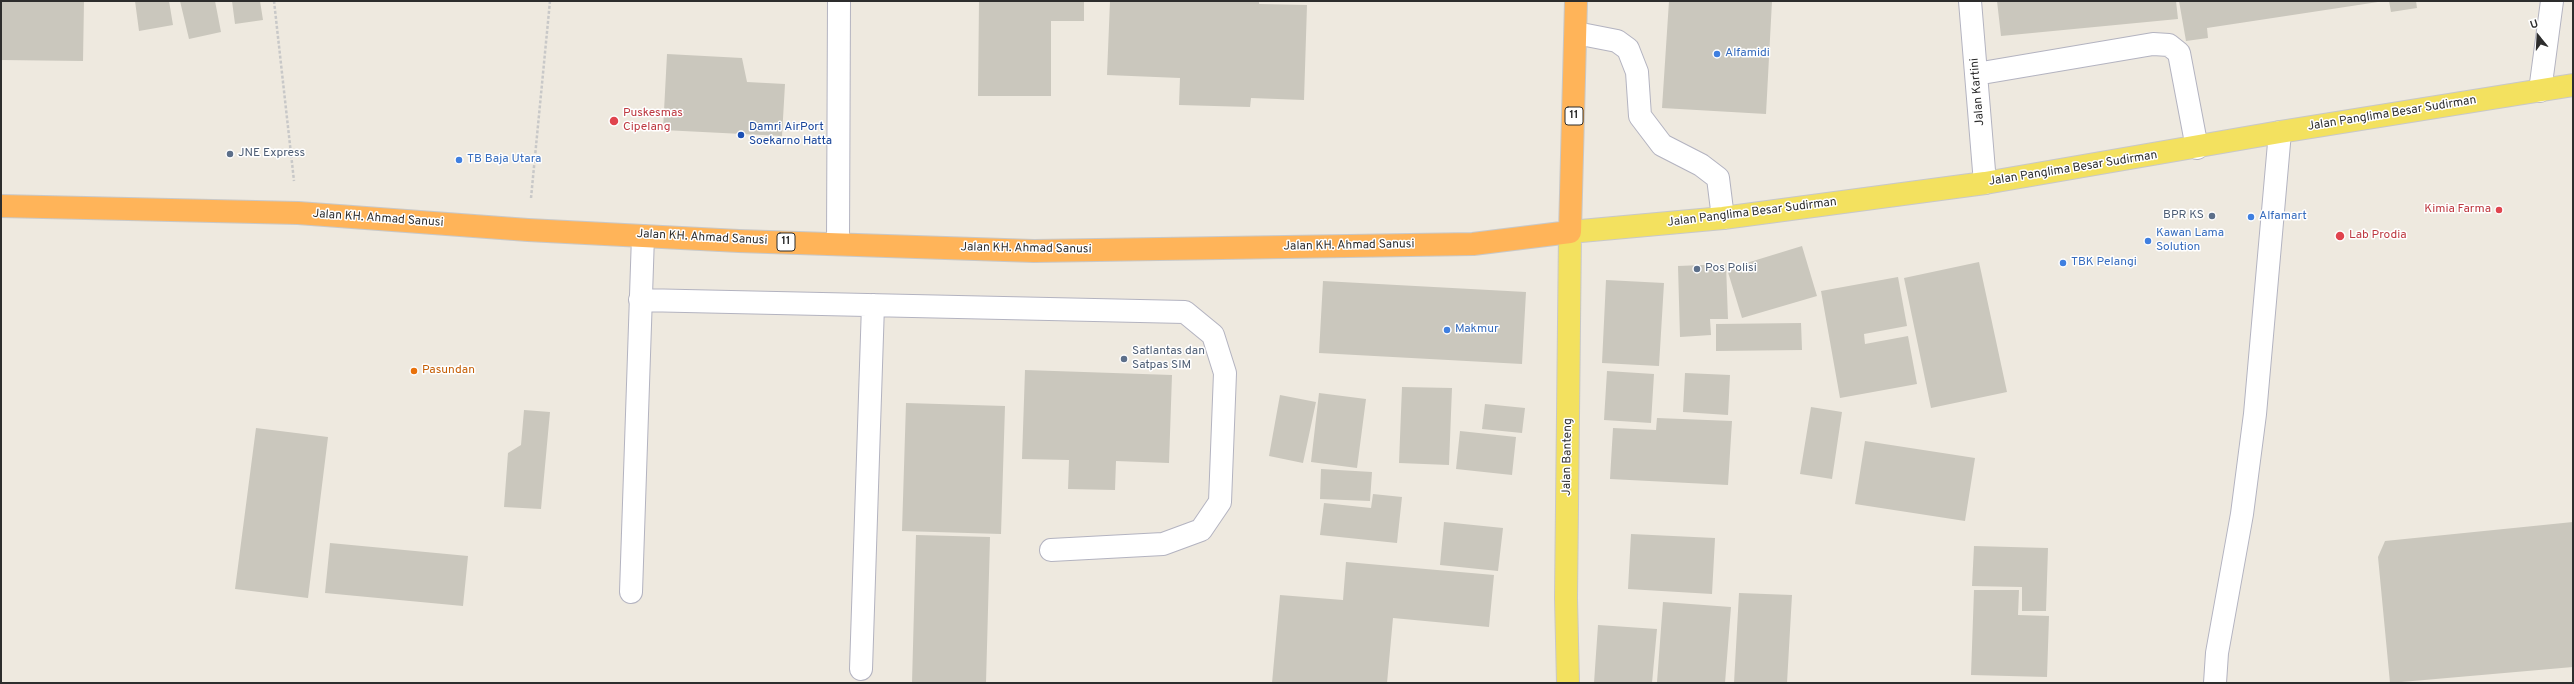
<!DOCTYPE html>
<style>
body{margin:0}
#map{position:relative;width:2574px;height:684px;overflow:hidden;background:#eee9df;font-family:Overpass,sans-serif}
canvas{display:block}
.frame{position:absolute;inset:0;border:2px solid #2d2d2d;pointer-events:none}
.north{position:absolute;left:2518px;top:16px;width:40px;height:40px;-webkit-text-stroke:3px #fff;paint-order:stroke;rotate:342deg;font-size:11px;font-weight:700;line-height:16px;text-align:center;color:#2d2d2d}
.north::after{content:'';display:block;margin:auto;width:14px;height:18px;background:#2d2d2d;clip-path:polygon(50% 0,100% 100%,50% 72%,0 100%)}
</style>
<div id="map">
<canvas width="2574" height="684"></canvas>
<div class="frame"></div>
<div class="north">U</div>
</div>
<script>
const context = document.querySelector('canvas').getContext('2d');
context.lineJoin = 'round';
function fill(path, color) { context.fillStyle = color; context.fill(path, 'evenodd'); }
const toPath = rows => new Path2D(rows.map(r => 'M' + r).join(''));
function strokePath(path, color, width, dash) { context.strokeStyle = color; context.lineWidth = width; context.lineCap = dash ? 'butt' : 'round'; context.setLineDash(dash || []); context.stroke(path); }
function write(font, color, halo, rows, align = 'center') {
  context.font = font + ' Overpass,sans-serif'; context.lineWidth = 3; context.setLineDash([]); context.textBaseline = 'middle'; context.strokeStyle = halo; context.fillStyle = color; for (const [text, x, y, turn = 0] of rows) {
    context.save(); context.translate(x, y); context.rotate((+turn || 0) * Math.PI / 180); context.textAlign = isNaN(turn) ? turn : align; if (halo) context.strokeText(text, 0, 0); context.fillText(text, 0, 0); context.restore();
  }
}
fill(toPath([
 [1,1,84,1,83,61,1,60],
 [135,1,169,1,173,25,139,31],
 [180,1,215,1,221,32,189,39],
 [232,1,260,1,263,20,235,24],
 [979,1,1084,1,1084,21,1051,21,1051,96,978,96],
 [1110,1,1259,1,1259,4,1307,5,1304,100,1251,98,1250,107,1179,105,1180,78,1107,75],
 [1669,1,1772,1,1766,114,1662,108],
 [1997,1,2176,1,2178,19,2001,36],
 [2179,1,2378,1,2378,2,2207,28,2208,38,2186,41],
 [2389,1,2416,1,2417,8,2391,12],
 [667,54,742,58,747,82,785,84,782,136,663,130],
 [1802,246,1817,296,1742,318,1727,269],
 [1979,262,2007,392,1931,408,1904,278],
 [1726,264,1728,319,1710,319,1711,335,1680,337,1678,266],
 [1898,277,1907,326,1864,334,1865,344,1908,336,1917,384,1840,398,1821,291],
 [1606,280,1664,283,1659,366,1602,363],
 [1323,281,1526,292,1522,364,1319,353],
 [1801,323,1802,350,1716,351,1716,324],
 [1025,370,1172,375,1169,463,1116,461,1115,490,1068,489,1069,460,1022,459],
 [1607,371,1654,374,1651,423,1604,420],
 [1685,373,1730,375,1728,415,1683,412],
 [1402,387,1452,388,1449,465,1399,463],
 [1319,393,1366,399,1357,468,1311,462],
 [1280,395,1316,402,1303,463,1269,456],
 [906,403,1005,406,1001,534,902,531],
 [1485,404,1525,408,1522,433,1482,429],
 [1811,407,1842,412,1832,479,1800,474],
 [524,410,550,412,541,509,504,507,508,453,521,445],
 [1657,418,1732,421,1728,485,1610,479,1613,428,1656,430],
 [256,428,328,437,308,598,235,589],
 [1460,431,1516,437,1512,475,1456,469],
 [1865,441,1975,458,1965,521,1855,504],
 [1321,469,1372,472,1370,501,1320,499],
 [1373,494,1402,497,1397,543,1320,535,1324,503,1371,508],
 [1444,522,1503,528,1498,571,1440,565],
 [2573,522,2573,667,2390,683,2378,557,2385,541],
 [1631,534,1715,538,1712,594,1628,589],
 [916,535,990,537,986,683,912,683],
 [330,543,468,556,463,606,325,593],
 [1974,546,2048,548,2046,611,2022,611,2022,587,1972,586],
 [1346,562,1494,575,1489,627,1393,618,1387,683,1272,683,1280,595,1343,600],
 [1974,590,2019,590,2018,615,2049,616,2047,677,1971,675],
 [1739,593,1792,595,1787,683,1734,683],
 [1663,602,1731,607,1725,683,1657,682],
 [1598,625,1657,629,1652,683,1594,683]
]), '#cac7bd');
const minor = toPath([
 [1970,1,1985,183],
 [1576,33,1617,41,1628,49,1637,72,1640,116,1662,145,1701,165,1718,178,1723,218],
 [1976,74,2153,44,2169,45,2179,53,2197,148],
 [2540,91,2552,1],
 [838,243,839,1],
 [640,300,1185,312,1213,335,1225,373,1220,502,1201,530,1163,544,1051,550],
 [631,592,643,236],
 [861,669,873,305],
 [2215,683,2217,653,2242,514,2255,414,2280,132]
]);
const major = toPath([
 [1568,683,1566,598,1570,232,1723,218,1985,183,2280,132,2573,85]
]);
const highway = toPath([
 [1,206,298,213,528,230,739,241,1034,251,1473,244,1570,232,1576,1]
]);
strokePath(minor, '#b3b3c0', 24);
strokePath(major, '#c8c8c8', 24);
strokePath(highway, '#c8c8c8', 24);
strokePath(toPath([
 [274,1,294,181],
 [531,198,550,1]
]), '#c8c8c8', 2.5, [3, 2]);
strokePath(minor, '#fff', 22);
strokePath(major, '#f3e15f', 22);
strokePath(highway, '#ffb459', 22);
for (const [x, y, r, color] of [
 [1717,54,4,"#3f7fe0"],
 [614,121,5,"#e0444e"],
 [741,135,4,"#1a4fb4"],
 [230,154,4,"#5c6f8a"],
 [459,160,4,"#3f7fe0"],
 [2499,210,4,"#e0444e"],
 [2212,216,4,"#5c6f8a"],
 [2251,217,4,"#3f7fe0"],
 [2340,236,5,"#e0444e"],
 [2148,241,4,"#3f7fe0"],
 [2063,263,4,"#3f7fe0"],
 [1697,269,4,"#5c6f8a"],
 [1447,330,4,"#3f7fe0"],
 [1124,359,4,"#5c6f8a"],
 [414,371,4,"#e8710a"]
]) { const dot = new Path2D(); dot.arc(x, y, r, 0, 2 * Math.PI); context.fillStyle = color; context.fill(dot); strokePath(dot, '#fff', 1.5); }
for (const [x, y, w] of [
 [1574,116,18],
 [786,242,18]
]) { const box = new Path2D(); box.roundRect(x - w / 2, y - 9, w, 18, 3); context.fillStyle = '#fff'; context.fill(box); strokePath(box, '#2d2d2d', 1); }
write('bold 11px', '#2d2d2d', null, [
 ["11",1574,116],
 ["11",786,242]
]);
write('12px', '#366cbe', '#fff', [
 ["Alfamidi",1725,54],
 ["TB Baja Utara",467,160],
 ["Alfamart",2259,217],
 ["Kawan Lama",2156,234],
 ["Solution",2156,248],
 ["TBK Pelangi",2071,263],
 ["Makmur",1455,330]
], 'left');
write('12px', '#2d2d2d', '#fff', [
 ["Jalan Kartini",1978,92,-95],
 ["Jalan Panglima Besar Sudirman",2392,114,-9],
 ["Jalan Panglima Besar Sudirman",2073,169,-9],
 ["Jalan Panglima Besar Sudirman",1752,213,-7],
 ["Jalan KH. Ahmad Sanusi",378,219,4],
 ["Jalan KH. Ahmad Sanusi",702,238,3],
 ["Jalan KH. Ahmad Sanusi",1349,246,-1],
 ["Jalan KH. Ahmad Sanusi",1026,249,1],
 ["Jalan Banteng",1568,457,-89]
]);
write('12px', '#be3a42', '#fff', [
 ["Puskesmas",623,114],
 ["Cipelang",623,128],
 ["Kimia Farma",2491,210,"right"],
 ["Lab Prodia",2349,236]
], 'left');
write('12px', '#164399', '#fff', [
 ["Damri AirPort",749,128],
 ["Soekarno Hatta",749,142]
], 'left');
write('12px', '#4e5e75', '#fff', [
 ["JNE Express",238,154],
 ["BPR KS",2204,216,"right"],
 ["Pos Polisi",1705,269],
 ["Satlantas dan",1132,352],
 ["Satpas SIM",1132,366]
], 'left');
write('12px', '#c56008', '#fff', [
 ["Pasundan",422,371]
], 'left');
</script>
